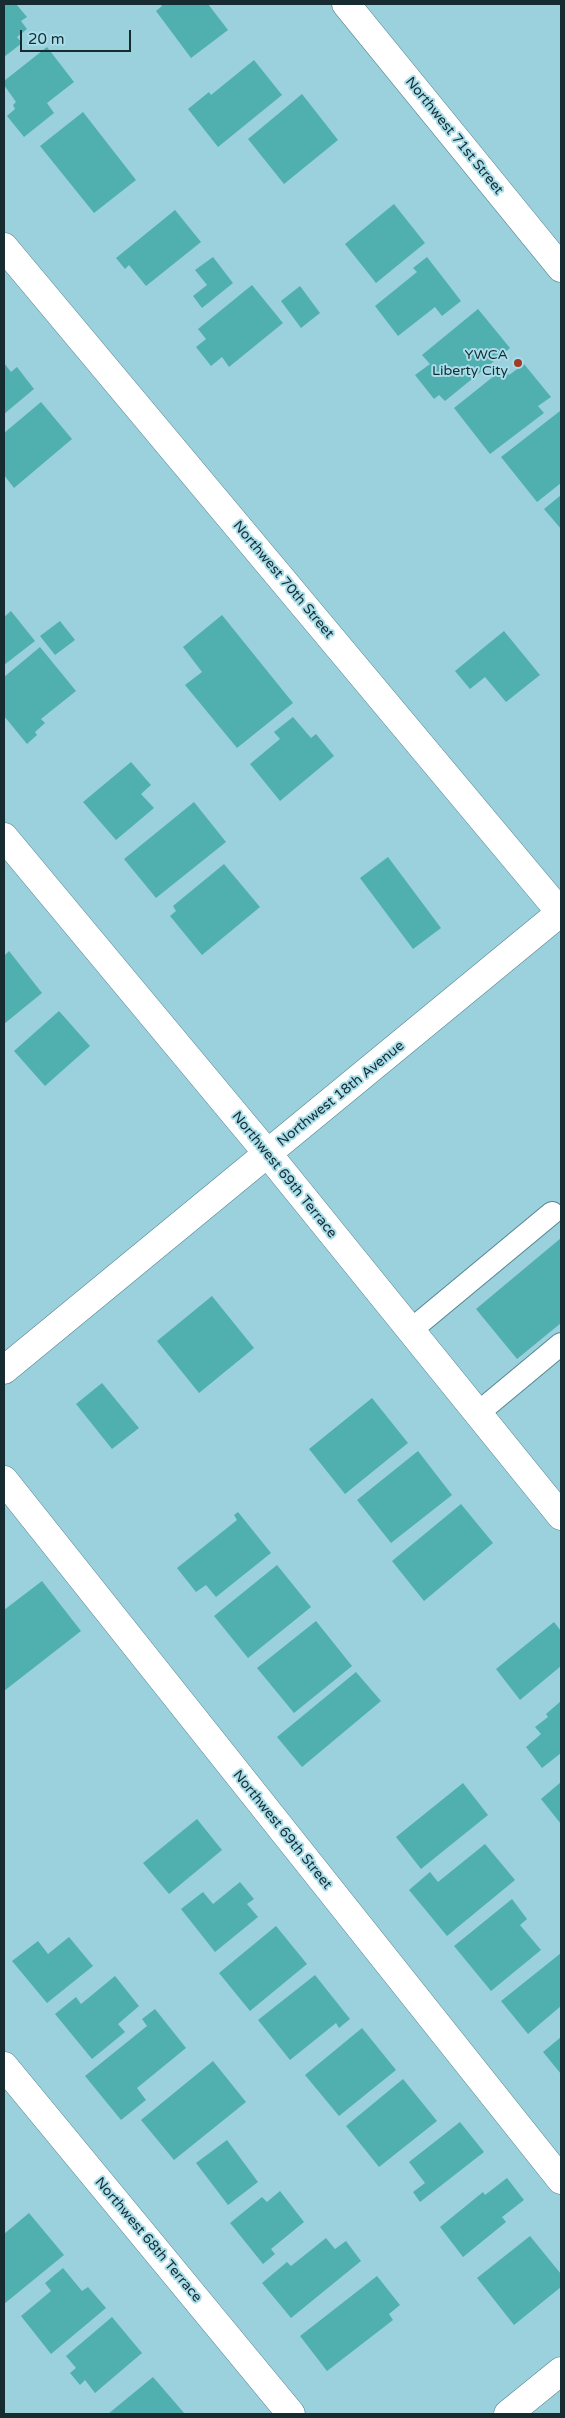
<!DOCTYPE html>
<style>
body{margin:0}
#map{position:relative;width:565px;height:2418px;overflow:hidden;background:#9bd0dd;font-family:"Varela Round",sans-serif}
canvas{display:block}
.frame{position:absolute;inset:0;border:5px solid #172c31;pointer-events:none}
.scale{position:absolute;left:20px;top:30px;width:111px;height:22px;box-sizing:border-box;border:2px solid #172c31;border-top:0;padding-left:6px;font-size:15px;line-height:18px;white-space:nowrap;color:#172c31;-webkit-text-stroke:4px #a8ddea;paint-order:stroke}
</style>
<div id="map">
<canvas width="565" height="2418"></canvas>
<div class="frame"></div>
<div class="scale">20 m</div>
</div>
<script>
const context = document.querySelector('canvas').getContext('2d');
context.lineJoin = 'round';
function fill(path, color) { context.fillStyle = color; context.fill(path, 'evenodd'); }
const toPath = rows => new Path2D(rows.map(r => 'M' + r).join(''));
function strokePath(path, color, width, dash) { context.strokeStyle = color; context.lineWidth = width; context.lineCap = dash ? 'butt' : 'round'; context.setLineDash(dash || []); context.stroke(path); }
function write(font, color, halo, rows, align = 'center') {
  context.font = font + ' "Varela Round",sans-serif'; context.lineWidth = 4; context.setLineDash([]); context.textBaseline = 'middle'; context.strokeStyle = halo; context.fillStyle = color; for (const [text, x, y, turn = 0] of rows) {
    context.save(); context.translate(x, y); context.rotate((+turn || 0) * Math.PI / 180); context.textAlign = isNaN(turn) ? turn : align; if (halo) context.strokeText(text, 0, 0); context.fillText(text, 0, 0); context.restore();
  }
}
fill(toPath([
 [4,4,16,4,27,17,21,21,27,29,17,37,22,43,4,57],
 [160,4,208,4,228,30,191,58,156,11,162,6],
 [47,47,74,82,47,103,54,113,24,137,7,116,15,109,13,105,16,102,4,85,4,81],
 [254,60,282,95,218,147,188,109,209,92,211,95],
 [302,94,338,140,284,184,248,139],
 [83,112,136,180,94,213,40,146],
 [394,204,425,243,376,283,345,244],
 [175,210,201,242,146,286,129,265,125,269,116,258],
 [213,257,233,283,202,308,193,296,207,285,195,270],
 [427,257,461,301,442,316,435,307,398,336,375,306,417,272,413,268],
 [252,285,283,323,229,367,222,357,211,366,196,347,206,339,198,329],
 [300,286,320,313,301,328,281,301],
 [478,309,510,348,445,401,439,395,434,399,415,375,430,364,422,355],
 [4,363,11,372,17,367,34,389,4,414],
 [524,364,551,397,538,406,544,413,490,454,454,408,504,368,509,375],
 [41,402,72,439,14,488,4,475,4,433],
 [560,411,561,483,537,502,501,457],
 [561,495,561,529,544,509],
 [11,611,35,641,4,665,4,617],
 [222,615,293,703,237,748,185,685,202,672,183,647],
 [60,621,75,640,55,655,40,636],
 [504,631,540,675,506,702,485,677,470,689,455,671],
 [40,647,76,691,41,719,45,723,35,732,37,735,27,744,4,716,4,677],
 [293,717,311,738,316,734,334,756,280,801,250,764,280,739,274,732],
 [131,762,151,785,141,794,154,808,116,840,83,802],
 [194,802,226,842,156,898,124,859],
 [388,857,441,928,413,949,360,878],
 [224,864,260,907,202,955,170,916,176,911,173,906],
 [9,951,42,993,4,1024,4,956],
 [59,1011,90,1046,45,1086,14,1051],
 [561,1238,561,1323,517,1359,476,1309],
 [212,1296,254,1348,199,1393,157,1341],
 [102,1383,139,1428,112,1449,76,1404],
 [372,1398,408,1443,345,1494,309,1449],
 [418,1451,452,1495,391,1543,357,1500],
 [461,1504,493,1543,424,1601,392,1561],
 [238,1512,271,1553,216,1597,206,1585,196,1592,177,1568,237,1520,234,1515],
 [277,1565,311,1607,248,1658,214,1616],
 [42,1581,81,1631,4,1691,4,1610],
 [316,1621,352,1666,294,1713,257,1668],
 [554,1622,561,1631,561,1666,520,1700,496,1669],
 [356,1672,381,1701,302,1767,277,1737],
 [561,1701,561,1753,542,1768,526,1747,541,1734,535,1727,548,1717,546,1714],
 [561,1782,561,1824,541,1799],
 [463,1783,488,1815,421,1869,396,1837],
 [197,1819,222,1850,169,1894,143,1863],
 [485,1844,515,1880,447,1936,409,1890,430,1872,438,1882],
 [240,1882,254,1899,247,1904,258,1917,215,1952,181,1909,203,1892,213,1904],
 [512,1899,527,1919,520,1925,541,1950,491,1991,454,1946],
 [276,1926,307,1964,250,2011,219,1973],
 [69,1937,93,1966,47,2003,12,1961,38,1941,48,1954],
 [561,1953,561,2006,528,2034,501,2001],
 [315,1975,350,2019,339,2028,336,2023,290,2060,258,2020],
 [115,1976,139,2006,118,2024,125,2032,92,2059,55,2014,76,1997,81,2004],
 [155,2009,186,2048,137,2088,146,2100,121,2120,85,2076,147,2026,142,2019],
 [362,2028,396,2070,339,2116,305,2075],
 [561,2037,561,2074,543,2052],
 [213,2061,246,2102,174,2160,141,2120],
 [403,2079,437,2121,379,2167,346,2126],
 [460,2122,484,2152,420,2202,413,2192,425,2183,409,2162],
 [227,2140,258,2182,228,2205,196,2163],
 [507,2178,524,2200,502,2217,506,2222,463,2257,440,2227,483,2192,485,2195],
 [280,2191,304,2222,271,2249,275,2254,263,2264,230,2223,262,2197,267,2202],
 [29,2213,64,2255,4,2304,4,2234],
 [530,2236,561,2274,561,2287,514,2325,477,2278],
 [326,2238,335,2249,346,2241,361,2261,291,2318,262,2283,287,2262,291,2266],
 [63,2268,82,2291,88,2287,106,2308,51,2354,21,2316,51,2291,45,2283],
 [377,2276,400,2305,389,2314,393,2320,327,2371,300,2336],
 [112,2317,142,2353,95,2393,85,2380,80,2385,70,2373,76,2368,66,2356],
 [153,2377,185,2414,108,2414]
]), '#50b0b0');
const service = toPath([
 [411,1330,552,1213],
 [478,1413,561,1344]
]);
const minor = toPath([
 [4,247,561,913],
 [4,837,268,1154,561,1516],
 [4,1370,561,912],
 [4,1480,561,2180],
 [4,2066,291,2414]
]);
const tertiary = toPath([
 [346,4,561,268]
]);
const secondary = toPath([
 [508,2414,561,2371]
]);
strokePath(service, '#548692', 24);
strokePath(minor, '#548692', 29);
strokePath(tertiary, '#548692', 29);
strokePath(secondary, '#548692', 29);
strokePath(service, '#fff', 22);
strokePath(minor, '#fff', 28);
strokePath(tertiary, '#fff', 28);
strokePath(secondary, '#fff', 28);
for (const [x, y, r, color] of [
 [518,363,5,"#a33a22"]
]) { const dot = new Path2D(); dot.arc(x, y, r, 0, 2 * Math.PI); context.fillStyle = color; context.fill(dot); strokePath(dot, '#a8ddea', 2); }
write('14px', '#172c31', '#a8ddea', [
 ["Northwest 71st Street",454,136,51],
 ["Northwest 70th Street",283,580,50],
 ["Northwest 18th Avenue",341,1094,-39],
 ["Northwest 69th Terrace",284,1175,51],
 ["Northwest 69th Street",282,1830,51],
 ["Northwest 68th Terrace",148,2240,50]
]);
write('14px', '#172c31', '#a8ddea', [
 ["YWCA",508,355],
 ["Liberty City",508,371]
], 'right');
</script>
